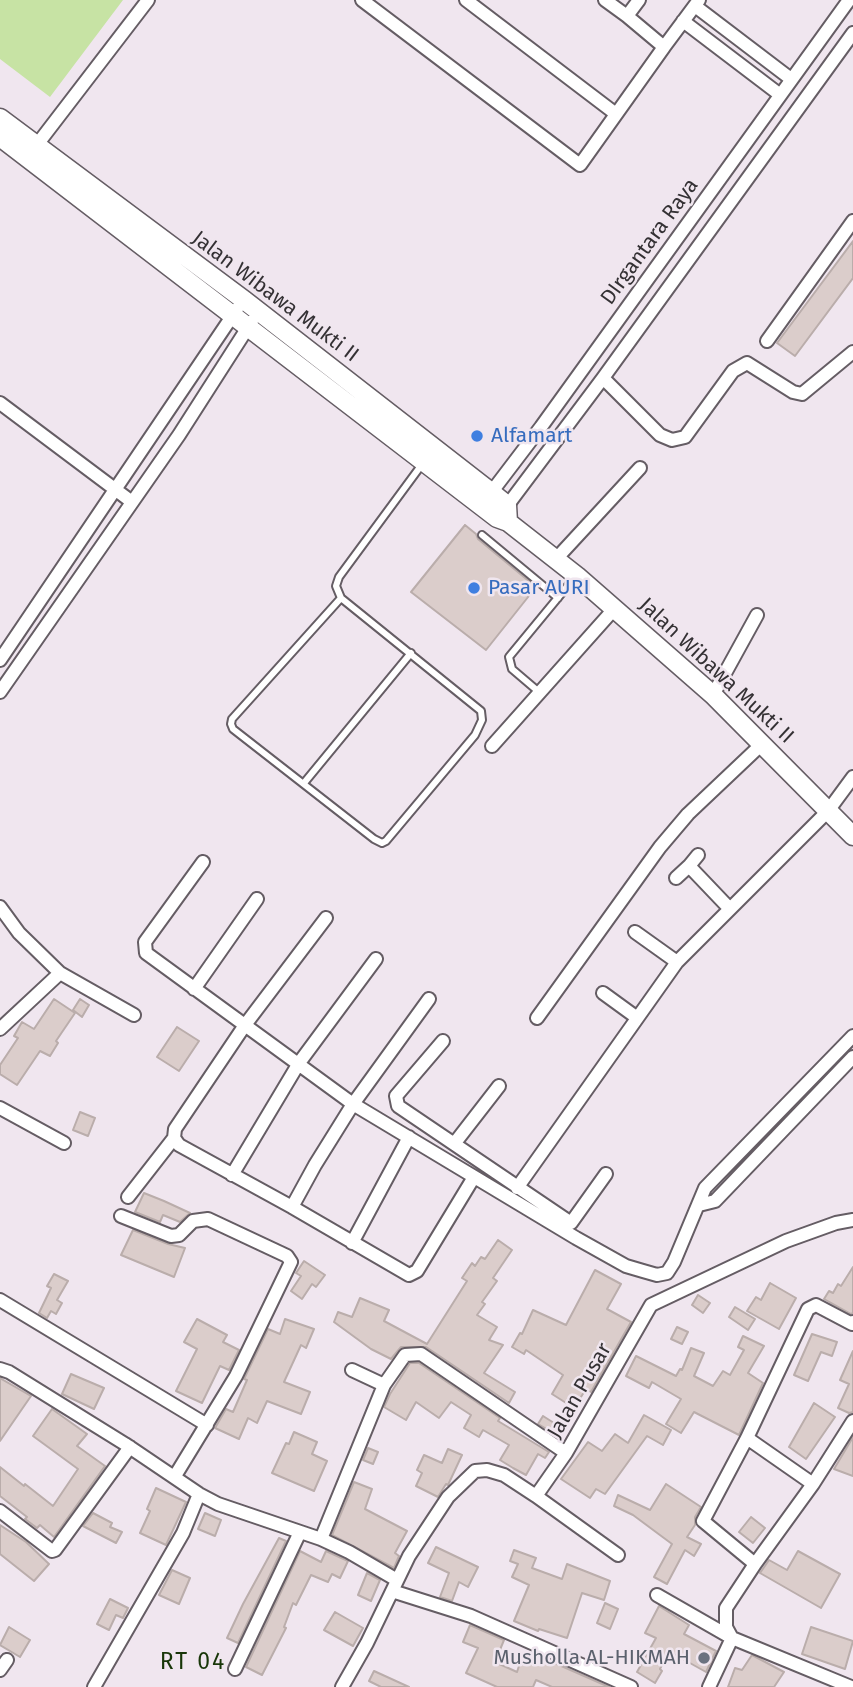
<!DOCTYPE html>
<style>
body{margin:0}
canvas{display:block;background:#f0e6ef}
</style>
<canvas width="853" height="1687"></canvas>
<script>
const context = document.querySelector('canvas').getContext('2d');
context.lineJoin = 'round';
function fill(path, color) { context.fillStyle = color; context.fill(path, 'evenodd'); }
const toPath = rows => new Path2D(rows.map(r => 'M' + r).join(''));
function strokePath(path, color, width, dash) { context.strokeStyle = color; context.lineWidth = width; context.lineCap = dash ? 'butt' : 'round'; context.setLineDash(dash || []); context.stroke(path); }
function write(font, color, halo, rows, align = 'center') {
  context.font = font + ' "Fira Sans",sans-serif'; context.lineWidth = 5; context.setLineDash([]); context.textBaseline = 'middle'; context.strokeStyle = halo; context.fillStyle = color; for (const [text, x, y, turn = 0] of rows) {
    context.save(); context.translate(x, y); context.rotate((+turn || 0) * Math.PI / 180); context.textAlign = isNaN(turn) ? turn : align; if (halo) context.strokeText(text, 0, 0); context.fillText(text, 0, 0); context.restore();
  }
}
fill(toPath([
 [0,0,123,0,50,97,0,59]
]), '#c7e3a4');
const building = toPath([
 [853,241,853,278,795,356,777,343,853,241],
 [465,525,476,534,478,539,536,587,486,650,411,592,465,525],
 [54,999,75,1013,56,1041,58,1043,50,1056,40,1051,17,1085,0,1074,0,1065,18,1038,14,1036,22,1022,34,1029,54,999],
 [80,999,89,1005,82,1017,73,1010,80,999],
 [177,1027,199,1041,179,1071,157,1057,177,1027],
 [80,1112,95,1118,88,1136,73,1130,80,1112],
 [144,1193,164,1201,190,1213,180,1222,163,1215,160,1222,135,1212,144,1193],
 [133,1230,168,1244,185,1248,174,1277,121,1255,133,1230],
 [498,1240,512,1250,493,1278,497,1281,482,1302,485,1304,477,1315,497,1327,489,1340,503,1345,484,1373,515,1392,509,1403,426,1347,401,1347,391,1359,371,1349,334,1322,338,1312,352,1317,360,1298,389,1310,384,1321,427,1344,467,1281,462,1278,472,1263,475,1266,481,1257,485,1259,498,1240],
 [304,1261,325,1275,316,1287,312,1284,302,1299,291,1291,301,1276,296,1273,304,1261],
 [853,1267,853,1313,851,1314,824,1299,829,1291,833,1293,838,1284,841,1286,853,1267],
 [595,1270,621,1284,607,1309,631,1322,591,1392,586,1389,574,1408,552,1394,563,1375,526,1350,524,1354,512,1347,520,1333,522,1334,533,1310,566,1325,595,1270],
 [54,1274,68,1281,57,1300,62,1303,56,1314,51,1311,47,1318,39,1313,51,1288,47,1286,54,1274],
 [770,1283,796,1298,779,1329,747,1311,756,1297,761,1300,770,1283],
 [698,1295,710,1303,703,1313,692,1305,698,1295],
 [735,1307,755,1319,748,1330,729,1317,735,1307],
 [197,1319,227,1335,223,1342,239,1350,229,1370,220,1366,202,1403,176,1391,197,1349,184,1342,197,1319],
 [285,1319,314,1329,306,1348,301,1345,284,1382,310,1392,301,1414,267,1401,257,1423,248,1418,239,1439,215,1428,226,1409,233,1412,247,1380,244,1379,268,1329,280,1334,285,1319],
 [677,1327,688,1332,682,1344,671,1339,677,1327],
 [812,1334,837,1342,832,1356,821,1352,808,1381,794,1375,812,1334],
 [743,1336,764,1346,748,1373,763,1383,739,1435,694,1412,681,1433,666,1424,681,1399,652,1382,649,1388,626,1376,636,1356,676,1376,680,1369,682,1370,691,1348,704,1353,694,1376,713,1386,723,1371,730,1375,744,1350,738,1347,743,1336],
 [853,1351,853,1412,849,1413,838,1408,849,1384,840,1380,853,1351],
 [410,1363,419,1363,500,1418,498,1421,549,1452,545,1458,538,1454,526,1475,513,1468,500,1460,509,1445,483,1430,479,1437,464,1428,471,1415,451,1402,439,1418,416,1402,406,1420,384,1407,390,1394,410,1363],
 [71,1374,104,1388,94,1409,62,1394,71,1374],
 [0,1378,31,1396,0,1441,0,1378],
 [814,1403,835,1417,806,1459,789,1447,814,1403],
 [52,1409,87,1434,77,1446,105,1466,54,1537,40,1525,37,1528,25,1519,27,1517,0,1496,0,1467,24,1486,25,1484,53,1506,78,1469,33,1436,52,1409],
 [644,1415,671,1430,663,1445,647,1436,605,1494,596,1489,590,1498,561,1479,588,1442,602,1451,615,1434,628,1443,644,1415],
 [543,1416,554,1423,550,1431,538,1424,543,1416],
 [294,1432,317,1442,312,1454,327,1461,314,1491,272,1473,286,1443,289,1444,294,1432],
 [853,1437,853,1476,834,1469,853,1437],
 [368,1448,378,1452,373,1464,363,1460,368,1448],
 [448,1449,462,1455,448,1485,446,1484,438,1497,416,1486,422,1473,417,1470,424,1455,442,1463,448,1449],
 [354,1482,372,1489,365,1509,407,1531,395,1553,399,1556,394,1568,332,1535,354,1482],
 [666,1484,701,1507,695,1517,695,1525,687,1537,701,1544,694,1556,685,1550,667,1584,654,1577,672,1544,633,1515,614,1506,618,1495,650,1510,666,1484],
 [156,1488,186,1502,166,1545,140,1533,150,1511,147,1509,156,1488],
 [93,1513,112,1523,110,1527,122,1532,116,1543,83,1526,93,1513],
 [205,1513,221,1520,215,1536,198,1529,205,1513],
 [751,1517,765,1528,753,1543,739,1532,751,1517],
 [0,1525,26,1542,49,1564,34,1581,0,1554,0,1525],
 [279,1538,286,1541,238,1643,227,1638,243,1604,279,1538],
 [436,1547,478,1567,468,1587,459,1582,452,1601,440,1597,449,1573,428,1563,436,1547],
 [514,1550,536,1558,532,1568,562,1579,567,1564,610,1581,604,1600,582,1593,567,1638,539,1629,538,1631,514,1621,529,1585,512,1577,518,1564,510,1561,514,1550],
 [300,1551,321,1562,326,1551,348,1561,340,1578,332,1574,328,1582,311,1575,296,1605,293,1603,284,1627,286,1628,262,1675,246,1667,300,1551],
 [798,1551,840,1574,821,1608,760,1573,769,1560,787,1570,798,1551],
 [172,1570,190,1578,179,1604,159,1595,172,1570],
 [367,1573,380,1580,371,1601,358,1595,367,1573],
 [110,1599,128,1608,123,1618,116,1615,109,1630,97,1624,110,1599],
 [605,1603,618,1609,610,1629,597,1623,605,1603],
 [659,1606,689,1625,684,1634,716,1651,706,1672,672,1653,666,1664,663,1663,660,1669,662,1671,655,1683,637,1672,656,1638,645,1633,659,1606],
 [335,1612,363,1628,353,1646,324,1630,335,1612],
 [470,1625,504,1640,495,1662,517,1672,522,1657,531,1661,534,1654,609,1687,552,1687,536,1680,533,1687,497,1687,466,1673,478,1648,463,1642,470,1625],
 [9,1627,30,1640,20,1657,0,1645,9,1627],
 [811,1627,853,1641,845,1669,802,1654,811,1627],
 [752,1655,784,1672,774,1687,728,1687,735,1668,742,1670,752,1655],
 [374,1671,409,1687,381,1687,369,1681,374,1671]
]);
fill(building, '#dbcdcb');
strokePath(building, '#baadab', 2);
const service = toPath([
 [482,535,558,598],
 [341,598,232,719,231,724,233,729,374,839,382,843,386,841,475,735,482,720,481,711,341,598,336,586,339,577,423,463],
 [539,692,512,669,509,657,575,577],
 [304,783,411,653]
]);
const minor = toPath([
 [362,0,580,165,664,47,627,16],
 [466,0,616,114],
 [605,0,627,16,639,0],
 [695,6,791,79],
 [683,21,779,94],
 [664,47,699,0],
 [36,146,148,0],
 [767,341,853,221],
 [603,378,660,435,672,440,685,437,733,371,747,363,793,392,802,394,853,352],
 [0,403,132,502],
 [487,498,541,427,849,0],
 [504,510,603,378,853,33],
 [556,559,640,468],
 [0,660,237,309],
 [0,692,179,435,252,321],
 [713,695,757,615],
 [492,746,615,608],
 [203,862,145,942,146,953,353,1104,576,1238,626,1266,643,1271,657,1275,667,1273,674,1262,705,1188,853,1036],
 [689,866,698,855],
 [676,878,689,866,730,909],
 [0,907,19,933,60,973,134,1015],
 [635,932,677,962],
 [194,989,257,899],
 [603,993,636,1017],
 [429,999,353,1104,315,1165,292,1207,409,1275,417,1271,474,1177],
 [537,1018,660,847,688,814,762,744],
 [0,1029,60,973],
 [443,1041,396,1096,398,1106,571,1223,606,1174],
 [0,1108,64,1143],
 [454,1144,499,1086],
 [232,1175,299,1063,376,959],
 [517,1188,677,962,828,811,853,777],
 [128,1197,174,1138],
 [699,1205,715,1201,853,1057],
 [292,1207,179,1145,174,1138,175,1129,245,1025,326,918],
 [121,1216,171,1236,179,1235,193,1221,208,1219,287,1256,291,1262,236,1376,175,1476],
 [352,1243,409,1137],
 [0,1300,207,1425],
 [0,1369,9,1372,125,1444,199,1494,218,1504,321,1539,349,1552,397,1580],
 [352,1370,384,1385,405,1355,421,1354,566,1453],
 [747,1438,813,1484],
 [536,1496,618,1555],
 [0,1511,52,1551,55,1550,130,1447],
 [321,1539,384,1385],
 [755,1564,813,1484,853,1421],
 [392,1591,471,1616,631,1687],
 [657,1595,732,1638,851,1687],
 [732,1638,726,1627,726,1608,755,1564,703,1521,747,1438,808,1309,816,1305,852,1324,853,1322],
 [235,1669,300,1532],
 [0,1670,7,1660],
 [94,1687,183,1533,199,1494],
 [342,1687,367,1643,409,1556,448,1497,475,1471,487,1470,504,1475,536,1496,566,1453,651,1305,786,1241,836,1223,853,1220],
 [709,1687,732,1638]
]);
const secondary = toPath([
 [0,118,244,300,491,492,507,505,508,522],
 [0,137,497,518,508,522,577,576,713,695,853,836]
]);
strokePath(service, '#655d64', 10);
strokePath(minor, '#655d64', 16);
strokePath(secondary, '#655d64', 21);
strokePath(service, '#fff', 6);
strokePath(minor, '#fff', 12);
strokePath(secondary, '#fff', 18);
for (const [x, y, r, color] of [
 [477,436,7,"#3f7fe0"],
 [474,588,7,"#3f7fe0"],
 [704,1658,7,"#6b7280"]
]) { const dot = new Path2D(); dot.arc(x, y, r, 0, 2 * Math.PI); context.fillStyle = color; context.fill(dot); strokePath(dot, '#f0e6ef', 2.5); }
write('21px', '#343134', '#f0e6ef', [
 ["DIrgantara Raya",650,242,-54],
 ["Jalan Wibawa Mukti II",275,297,37],
 ["Jalan Wibawa Mukti II",716,671,43],
 ["Jalan Pusar",580,1391,-60]
]);
write('21px', '#366cbe', '#f0e6ef', [
 ["Alfamart",491,436],
 ["Pasar AURI",488,588]
], 'left');
write('21px', '#5b616d', '#f0e6ef', [
 ["Musholla AL-HIKMAH",690,1658]
], 'right');
context.letterSpacing = '2px';
write('23px', '#183608', '#f0e6ef', [
 ["RT 04",193,1663]
]);
context.letterSpacing = '0px';
</script>
